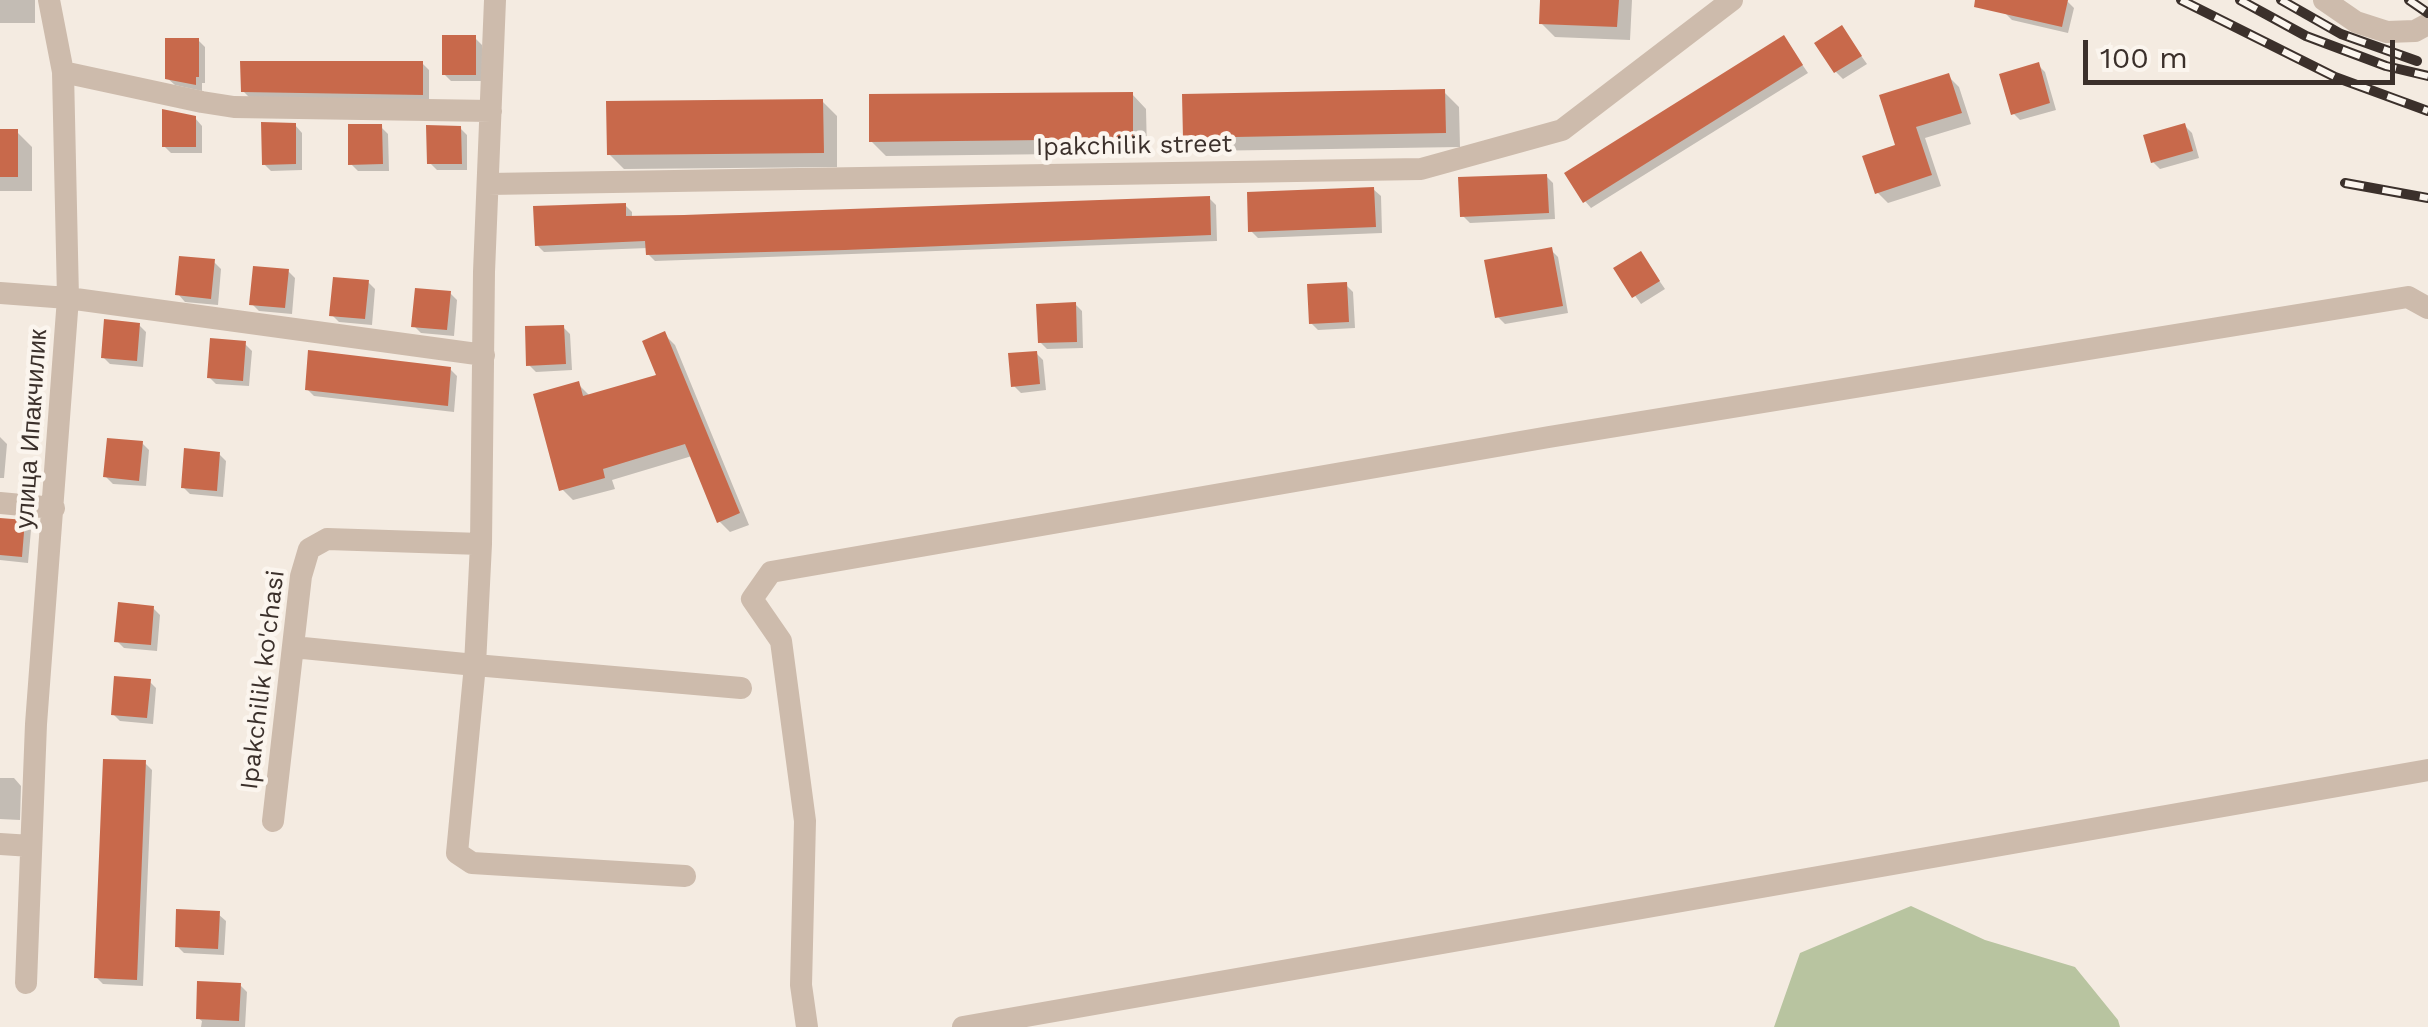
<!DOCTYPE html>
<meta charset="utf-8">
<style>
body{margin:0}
#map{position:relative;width:2428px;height:1027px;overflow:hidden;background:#f4ebe1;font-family:"Work Sans",sans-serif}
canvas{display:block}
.scale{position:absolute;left:2083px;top:40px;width:312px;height:45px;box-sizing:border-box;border:5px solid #3b302b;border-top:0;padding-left:12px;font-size:30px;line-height:35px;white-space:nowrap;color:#3b302b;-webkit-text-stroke:8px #fbf5ee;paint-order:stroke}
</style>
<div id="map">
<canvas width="2428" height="1027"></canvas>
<div class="scale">100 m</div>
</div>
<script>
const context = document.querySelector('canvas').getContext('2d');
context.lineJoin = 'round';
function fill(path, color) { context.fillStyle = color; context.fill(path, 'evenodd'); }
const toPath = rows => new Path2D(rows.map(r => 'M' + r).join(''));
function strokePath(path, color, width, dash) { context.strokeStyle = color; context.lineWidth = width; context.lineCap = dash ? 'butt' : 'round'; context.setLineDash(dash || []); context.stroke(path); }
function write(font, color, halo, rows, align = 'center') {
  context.font = font + ' "Work Sans",sans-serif'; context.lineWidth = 9; context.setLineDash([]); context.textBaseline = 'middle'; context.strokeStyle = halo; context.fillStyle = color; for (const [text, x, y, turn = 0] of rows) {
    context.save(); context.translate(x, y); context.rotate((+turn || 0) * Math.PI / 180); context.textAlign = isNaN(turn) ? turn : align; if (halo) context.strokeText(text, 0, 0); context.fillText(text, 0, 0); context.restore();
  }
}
fill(toPath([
 [1911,906,1985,940,2075,967,2118,1020,2120,1027,1774,1027,1800,953]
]), '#b8c4a0');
fill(toPath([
 [0,0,35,0,35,23,0,23],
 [1542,0,1632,0,1630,40,1555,37,1541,23],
 [2008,0,2067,1,2074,8,2068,33,2012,20,2005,13],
 [1842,29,1867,64,1843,79,1836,72],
 [475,38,482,45,482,81,451,81,444,74],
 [1784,38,1808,73,1591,208,1585,201],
 [198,40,205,47,205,83,202,83,202,91,175,85,167,78],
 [422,63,429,70,429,101,250,98,243,91],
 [2038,65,2045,72,2056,110,2020,120,2013,113],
 [1948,76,1959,87,1971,124,1925,138,1941,186,1888,203,1877,192,1898,147],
 [1444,92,1459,107,1460,147,1200,151,1185,136],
 [1132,94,1146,109,1147,153,886,156,871,141],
 [822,101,837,116,837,167,624,169,609,154],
 [195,118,202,126,202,153,171,153,164,146],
 [295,125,302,133,302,170,271,171,264,164],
 [2185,126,2192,133,2199,158,2160,169,2153,162],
 [381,127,388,134,389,171,358,171,351,164],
 [460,128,467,135,467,170,437,170,430,163],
 [0,132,17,132,32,147,32,191,0,191],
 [1546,176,1553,183,1555,219,1470,223,1463,216],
 [1373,189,1381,196,1382,233,1258,238,1251,231],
 [1209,198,1216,205,1217,241,655,261,648,254,648,248,544,252,537,245,625,205,632,212,632,218],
 [1551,250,1558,257,1568,313,1505,324,1498,317],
 [1641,254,1665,289,1641,304,1616,269],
 [214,262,221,269,218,305,185,302,178,294],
 [288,271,295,278,292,314,259,311,252,304],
 [368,282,375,289,372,325,339,322,332,315],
 [1346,285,1353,292,1355,328,1318,330,1311,323],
 [450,293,457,300,454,336,421,333,414,326],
 [1075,304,1082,311,1083,348,1047,349,1040,342],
 [139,325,146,332,143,367,110,364,103,357],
 [563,327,570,334,572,370,536,372,529,365],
 [664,334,675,345,749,525,730,532,719,521,692,456,612,480,615,489,573,500,562,489,578,384,589,395,660,376],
 [245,344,252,351,249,386,216,384,209,377],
 [1036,353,1043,360,1046,390,1021,393,1014,386],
 [450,369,457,376,454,412,314,396,307,389],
 [0,437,7,444,4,478,0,478],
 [142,443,149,450,146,486,113,484,106,477],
 [219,454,226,461,223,497,190,494,183,487],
 [0,520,24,523,31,530,28,563,0,560],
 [153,608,160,615,157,651,124,648,117,641],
 [149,681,156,688,153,724,120,721,113,714],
 [145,763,152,770,143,986,103,984,96,977],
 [0,778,14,778,21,786,20,820,0,819],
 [218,914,226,921,224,955,184,953,177,946],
 [240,985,247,992,245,1027,201,1027,202,1021,198,1018]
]), '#0003');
fill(toPath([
 [1540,0,1619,0,1617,27,1539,24],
 [1975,0,2068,0,2062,27,1974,7],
 [1842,25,1862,56,1834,73,1814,43],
 [442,35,476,35,476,75,442,75],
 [1784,35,1803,65,1583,203,1564,173],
 [165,38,199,38,199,77,196,77,196,85,165,79],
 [240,61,423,61,423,95,241,92],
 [2039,62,2050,103,2011,115,1999,74],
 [1949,73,1962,113,1916,127,1932,175,1875,194,1862,156,1895,145,1879,95],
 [1445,89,1446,133,1183,138,1182,94],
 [1133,92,1133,139,869,142,869,94],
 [823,99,824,153,607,155,606,101],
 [162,109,196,116,196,147,162,147],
 [261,122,296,123,296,164,262,165],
 [2185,123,2193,151,2151,163,2143,135],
 [348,124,382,124,383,164,348,165],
 [426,125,461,126,462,164,427,164],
 [0,129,18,129,18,177,0,177],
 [1547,174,1549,213,1460,217,1458,177],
 [1374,187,1376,227,1248,232,1247,192],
 [1210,196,1211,235,845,250,646,255,645,241,535,246,533,206,626,203,626,216,684,215],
 [1552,247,1563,306,1495,318,1484,260],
 [1641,251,1660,281,1632,298,1613,268],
 [179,256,215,259,211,299,175,295],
 [253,266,289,269,285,308,249,305],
 [333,277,369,280,365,319,329,316],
 [1347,282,1349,322,1309,324,1307,284],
 [415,288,451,291,447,330,411,327],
 [1076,302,1077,342,1038,343,1036,304],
 [104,319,140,323,137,361,101,358],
 [564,325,566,364,526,366,525,326],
 [665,331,740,513,717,523,685,444,603,469,605,478,559,491,533,394,579,381,583,396,656,375,642,341],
 [210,338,246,341,243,381,207,378],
 [308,350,451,367,448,406,305,390],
 [1037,351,1040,384,1011,387,1008,353],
 [107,438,143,441,139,481,103,477],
 [184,448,220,452,217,491,181,488],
 [0,518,25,520,22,557,0,555],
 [118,602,154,606,151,645,114,642],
 [114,676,151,679,147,718,111,715],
 [103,759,146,760,137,980,94,978],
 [176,909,220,911,218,949,175,947],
 [197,981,241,983,239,1021,196,1019]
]), '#c8694b');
strokePath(toPath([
 [2324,0,2356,22,2387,32,2415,31,2428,24],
 [63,72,202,102,234,107,491,111],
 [488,184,1421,169,1562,130,1732,0],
 [0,293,68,298,484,355],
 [0,503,54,508],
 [481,544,475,665,741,688],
 [293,647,475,665,457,853,472,863,685,876],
 [273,821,301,576,309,549,327,539,481,544,484,272,495,0],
 [0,844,31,846],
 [26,983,36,724,68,298,63,72,49,0],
 [807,1027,801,985,805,821,781,641,752,599,771,572,1549,437,2408,297,2428,308],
 [963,1027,2428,770]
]), '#cdbbac', 22);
const rail = toPath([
 [2181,0,2335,77,2428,111],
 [2240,0,2306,36,2386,66,2428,76],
 [2281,0,2341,34,2417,61],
 [2409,0,2428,13],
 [2345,183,2428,198]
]);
strokePath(rail, '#3b302b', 10);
strokePath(rail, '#fbf5ee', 6, [19]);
write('25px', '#3b302b', '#fbf5ee', [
 ["Ipakchilik street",1134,146,-1],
 ["улица Ипакчилик",32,429,-86],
 ["Ipakchilik ko'chasi",263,680,-83]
]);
</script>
